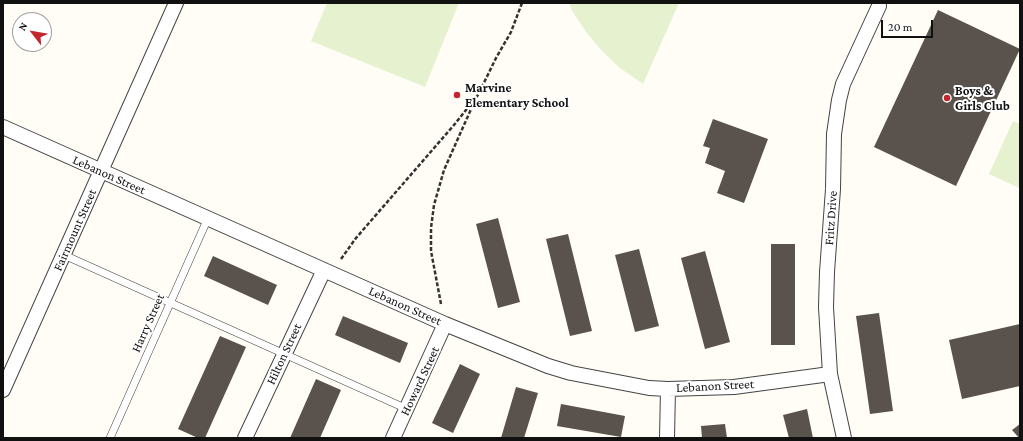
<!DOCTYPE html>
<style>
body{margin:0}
#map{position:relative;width:1023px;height:441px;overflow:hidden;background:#fffdf5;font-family:"Crimson Pro",serif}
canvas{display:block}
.frame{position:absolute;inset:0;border:4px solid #111;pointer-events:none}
.north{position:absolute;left:12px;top:12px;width:40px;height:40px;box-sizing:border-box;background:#fff;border:1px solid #a0a0a0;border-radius:50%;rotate:301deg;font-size:11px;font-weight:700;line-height:16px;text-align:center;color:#111}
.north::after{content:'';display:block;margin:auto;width:14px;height:18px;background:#c4262e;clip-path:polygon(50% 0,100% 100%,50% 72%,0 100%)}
.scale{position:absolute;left:881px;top:20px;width:52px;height:18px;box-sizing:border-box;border:2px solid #111;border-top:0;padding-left:5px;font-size:12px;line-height:14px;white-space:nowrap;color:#111;-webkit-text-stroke:3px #fff;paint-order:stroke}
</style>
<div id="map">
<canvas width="1023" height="441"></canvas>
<div class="frame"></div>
<div class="north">N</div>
<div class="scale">20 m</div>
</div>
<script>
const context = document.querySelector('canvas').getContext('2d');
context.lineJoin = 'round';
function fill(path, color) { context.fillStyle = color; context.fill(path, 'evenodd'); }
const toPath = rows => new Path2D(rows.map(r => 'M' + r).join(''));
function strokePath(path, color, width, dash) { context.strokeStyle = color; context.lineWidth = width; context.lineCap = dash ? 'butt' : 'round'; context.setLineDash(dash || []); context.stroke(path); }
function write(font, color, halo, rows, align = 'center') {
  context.font = font + ' "Crimson Pro",serif'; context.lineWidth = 4; context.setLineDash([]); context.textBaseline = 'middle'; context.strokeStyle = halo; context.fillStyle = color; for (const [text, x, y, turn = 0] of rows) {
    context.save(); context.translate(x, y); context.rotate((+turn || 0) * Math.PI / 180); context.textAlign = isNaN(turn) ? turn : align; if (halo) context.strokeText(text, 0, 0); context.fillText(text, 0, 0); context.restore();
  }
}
fill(toPath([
 [327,3,459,3,425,87,311,41],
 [569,3,679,3,643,84,620,68,602,51,587,33,572,11],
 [1013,121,1020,124,1020,185,1019,188,989,174]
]), '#e6f2cf');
fill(toPath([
 [938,10,1020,49,956,186,874,147],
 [713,119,768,139,744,203,717,193,725,171,705,163,710,148,703,146],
 [498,218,520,302,498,308,476,224],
 [568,234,592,331,570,336,546,239],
 [771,244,795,244,795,345,771,345],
 [639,249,659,326,635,332,615,255],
 [705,251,730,342,705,349,681,258],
 [213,256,277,285,268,305,204,276],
 [879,313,893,411,870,414,856,316],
 [343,316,408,343,400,363,335,335],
 [1020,324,1020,386,962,399,949,340],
 [220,336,246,347,205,438,198,438,178,429],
 [460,364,480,374,453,433,432,423],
 [316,379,341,390,320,438,290,438],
 [516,387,538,393,524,438,501,438],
 [561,404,625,416,621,437,557,426],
 [807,409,813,438,789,438,783,415],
 [725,424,727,438,702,438,701,426],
 [1020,424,1020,438,1019,438,1012,430]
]), '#5a524d');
const lane = toPath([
 [64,255,407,409],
 [110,438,208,218]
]);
const street = toPath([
 [3,127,445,324,548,366,571,373,649,388,668,389,734,387,830,374],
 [3,390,176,3],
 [245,438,324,270],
 [393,438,445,324],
 [667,438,668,389],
 [844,438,830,374,826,307,827,272,833,189,834,134,839,100,843,84,879,6]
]);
strokePath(lane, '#444', 8);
strokePath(street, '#444', 16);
strokePath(toPath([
 [341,259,356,238,454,125,478,95,496,58,511,32,522,3],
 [441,304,431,251,431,228,434,205,444,170,476,98]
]), '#333', 2.5, [4, 2]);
strokePath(lane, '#fff', 7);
strokePath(street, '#fff', 14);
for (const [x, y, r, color] of [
 [457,95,4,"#c4262e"],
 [947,98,4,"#c4262e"]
]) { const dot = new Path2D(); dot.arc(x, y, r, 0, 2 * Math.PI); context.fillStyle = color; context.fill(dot); strokePath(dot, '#fff', 1.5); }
write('bold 13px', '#111', '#fff', [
 ["Marvine",465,88],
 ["Elementary School",465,103],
 ["Boys &",955,91],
 ["Girls Club",955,106]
], 'left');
write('13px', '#111', '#fff', [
 ["Lebanon Street",109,175,24],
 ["Fritz Drive",831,218,-86],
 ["Fairmount Street",75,230,-66],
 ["Lebanon Street",405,306,24],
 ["Harry Street",148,323,-66],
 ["Hilton Street",284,354,-65],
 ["Howard Street",420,381,-65],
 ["Lebanon Street",715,386,-3]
]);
</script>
